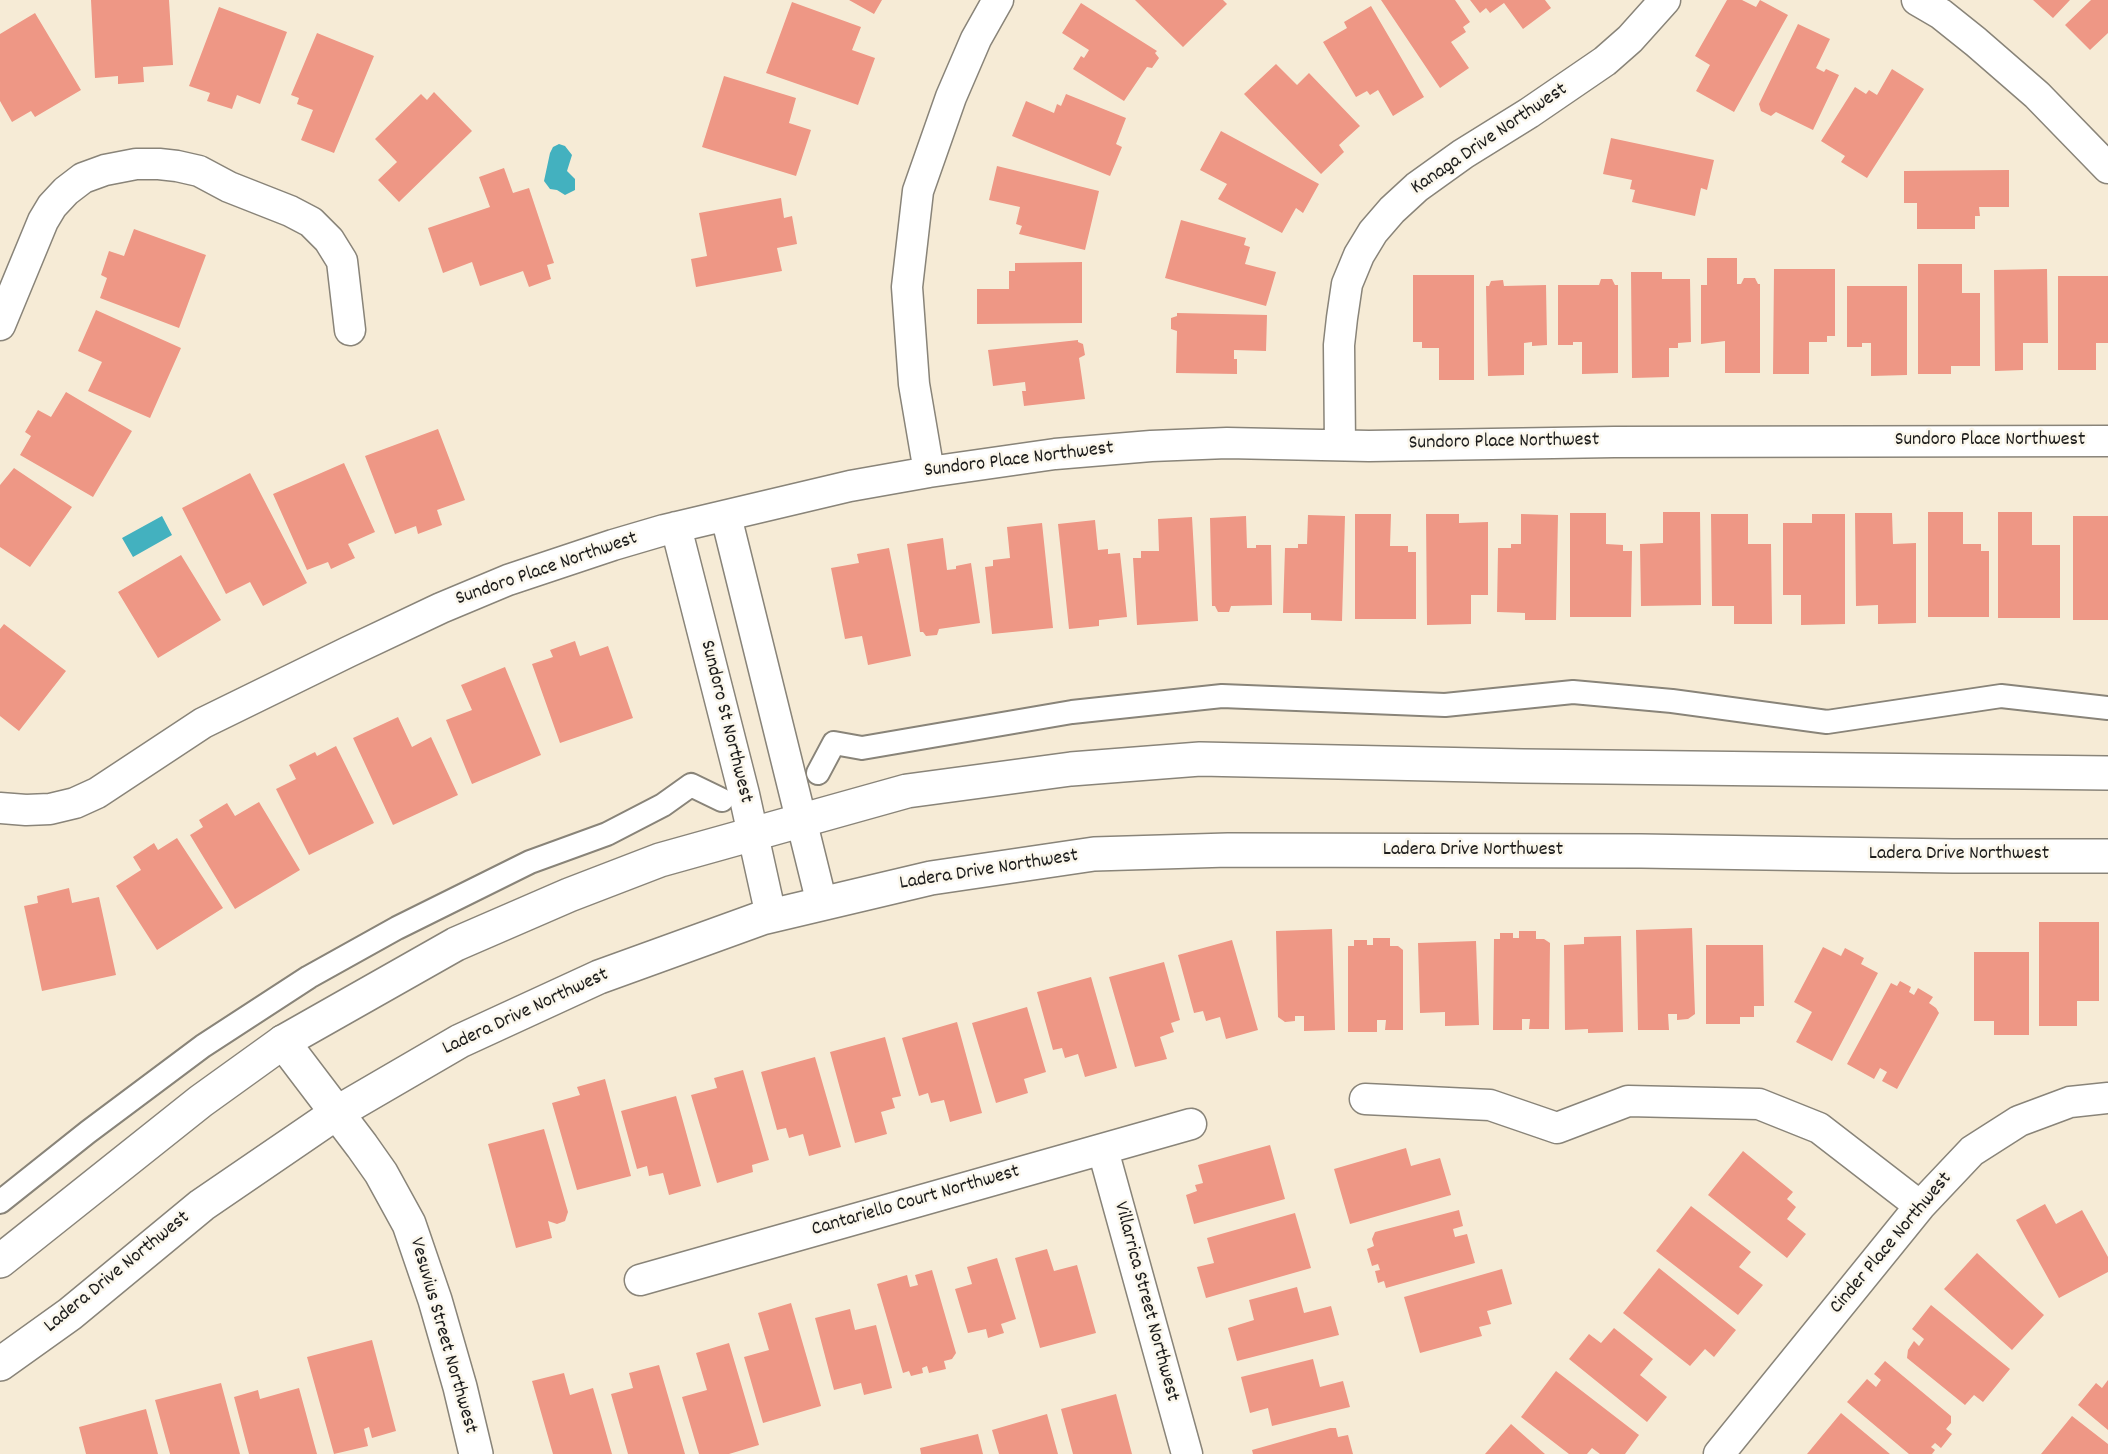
<!DOCTYPE html>
<style>
body{margin:0}
canvas{display:block;background:#f6ebd6}
</style>
<canvas width="2108" height="1454"></canvas>
<script>
const context = document.querySelector('canvas').getContext('2d');
context.lineJoin = 'round';
function fill(path, color) { context.fillStyle = color; context.fill(path, 'evenodd'); }
const toPath = rows => new Path2D(rows.map(r => 'M' + r).join(''));
function strokePath(path, color, width, dash) { context.strokeStyle = color; context.lineWidth = width; context.lineCap = dash ? 'butt' : 'round'; context.setLineDash(dash || []); context.stroke(path); }
function write(font, color, halo, rows, align = 'center') {
  context.font = font + ' Dekko,sans-serif'; context.lineWidth = 5; context.setLineDash([]); context.textBaseline = 'middle'; context.strokeStyle = halo; context.fillStyle = color; for (const [text, x, y, turn = 0] of rows) {
    context.save(); context.translate(x, y); context.rotate((+turn || 0) * Math.PI / 180); context.textAlign = isNaN(turn) ? turn : align; if (halo) context.strokeText(text, 0, 0); context.fillText(text, 0, 0); context.restore();
  }
}
fill(toPath([
 [559,144,565,146,572,155,567,171,575,179,575,190,565,195,557,190,550,189,544,181,550,153,553,147],
 [162,516,172,535,133,557,122,538]
]), '#43b1bf');
fill(toPath([
 [91,0,169,0,173,65,143,67,144,82,118,84,118,76,95,78],
 [849,0,882,0,874,14],
 [1135,0,1223,0,1227,4,1183,47],
 [1381,0,1455,0,1470,22,1463,27,1466,32,1451,42,1469,68,1440,88],
 [1470,0,1545,0,1551,8,1523,29,1504,3,1490,13,1486,8,1480,13],
 [1727,0,1742,0,1756,7,1760,0,1788,15,1734,112,1696,91,1710,65,1695,56],
 [2033,0,2070,0,2053,18],
 [2091,0,2108,0,2108,33,2090,50,2065,25],
 [792,2,861,27,852,50,875,58,858,105,766,73],
 [1081,3,1157,51,1155,53,1159,58,1152,68,1147,67,1124,101,1073,69,1081,56,1084,58,1089,50,1062,33],
 [1371,6,1424,97,1393,116,1378,90,1370,95,1367,91,1356,97,1323,42,1347,28,1344,22],
 [219,7,287,32,260,104,237,95,232,109,207,101,210,93,189,86],
 [35,13,81,90,35,117,31,111,12,122,0,101,0,34],
 [1798,24,1830,39,1816,68,1824,72,1826,69,1839,75,1813,130,1776,112,1771,116,1761,111,1759,104],
 [317,33,374,56,334,153,301,140,313,110,297,104,299,98,291,95],
 [1276,64,1297,85,1309,73,1360,126,1339,145,1344,152,1321,174,1244,94],
 [1892,69,1924,89,1867,178,1841,162,1845,156,1821,141,1855,87,1866,94,1869,90,1877,95],
 [724,76,796,98,789,123,811,130,796,176,702,147],
 [434,92,472,131,399,202,378,180,397,162,375,139,421,94,427,100],
 [1066,94,1126,118,1116,144,1122,147,1110,176,1012,136,1026,101,1054,113,1057,104,1061,106],
 [1221,131,1319,184,1303,213,1296,208,1282,233,1218,199,1227,184,1200,170],
 [1611,138,1714,160,1707,190,1701,188,1695,216,1632,202,1635,190,1630,189,1632,180,1603,174],
 [997,166,1099,191,1085,250,1019,234,1022,226,1016,224,1020,207,989,200],
 [504,168,513,193,529,188,554,263,547,265,551,279,529,287,523,271,480,286,472,262,443,273,428,228,490,207,479,177],
 [2009,170,2009,207,1979,207,1980,216,1975,216,1975,229,1917,229,1917,203,1904,203,1904,171],
 [781,198,784,218,792,216,797,244,777,248,782,271,696,287,691,259,707,256,699,213],
 [1181,220,1246,238,1244,245,1250,247,1245,264,1276,272,1266,306,1165,278],
 [134,229,206,255,179,328,100,298,107,278,101,275,109,251,124,256],
 [1707,258,1737,258,1737,284,1741,284,1744,278,1755,278,1758,284,1760,284,1760,373,1725,373,1725,341,1701,344,1701,285,1707,285],
 [1082,262,1082,323,977,324,977,289,1009,289,1009,271,1015,271,1015,263],
 [1918,264,1962,264,1962,293,1980,293,1980,366,1951,366,1951,374,1918,374],
 [1774,269,1835,269,1835,336,1827,336,1827,342,1809,342,1809,374,1773,374],
 [2047,269,2048,343,2023,343,2023,370,1995,371,1994,270],
 [1631,272,1662,272,1662,279,1690,279,1691,342,1678,343,1678,348,1669,348,1669,377,1632,378],
 [1413,275,1474,275,1474,380,1439,380,1439,348,1422,348,1422,342,1413,342],
 [2058,276,2108,276,2108,343,2096,343,2096,370,2058,370],
 [1601,279,1612,279,1615,285,1618,285,1618,373,1582,374,1582,342,1573,342,1573,345,1558,345,1558,285,1599,285],
 [1503,280,1504,286,1546,285,1547,345,1532,346,1532,342,1524,343,1524,375,1488,376,1486,286,1489,286,1491,281],
 [1847,286,1907,286,1907,375,1871,376,1871,343,1862,343,1862,347,1847,347],
 [96,310,181,348,150,418,88,391,102,362,78,351],
 [1177,313,1267,315,1266,351,1234,350,1234,359,1237,359,1237,374,1176,373,1177,331,1171,329,1171,318,1177,316],
 [1078,340,1078,342,1083,344,1085,355,1079,358,1085,399,1024,406,1022,391,1026,391,1025,382,993,386,988,350],
 [66,392,132,431,93,497,20,455,31,436,25,432,38,410,51,417],
 [438,429,465,500,437,510,442,525,418,534,416,526,395,534,365,456],
 [344,463,375,532,348,544,355,558,331,569,328,562,307,570,273,494],
 [14,468,72,507,30,567,0,547,0,485],
 [250,473,307,583,263,606,250,582,226,594,182,508],
 [1663,512,1700,512,1701,605,1641,606,1640,544,1663,543],
 [1928,512,1963,512,1963,544,1981,544,1981,551,1989,551,1989,617,1928,617],
 [1998,512,2032,512,2032,545,2060,545,2060,618,1998,618],
 [1570,513,1606,513,1606,544,1623,545,1623,551,1632,551,1631,617,1570,617],
 [1855,513,1892,513,1893,544,1916,543,1916,623,1878,624,1878,605,1856,606],
 [1355,514,1391,514,1390,546,1408,546,1408,552,1416,552,1416,619,1355,619],
 [1426,514,1459,514,1459,523,1488,522,1488,595,1471,595,1471,624,1427,625],
 [1521,514,1558,515,1556,620,1525,620,1525,613,1497,612,1498,548,1511,548,1511,544,1521,544],
 [1711,514,1748,514,1748,544,1771,544,1772,624,1734,624,1734,606,1712,606],
 [1812,514,1845,514,1845,624,1801,625,1801,595,1783,595,1783,523,1812,523],
 [1308,515,1345,516,1342,621,1311,620,1311,613,1283,613,1285,548,1298,548,1298,544,1307,544],
 [1246,516,1247,548,1256,548,1256,545,1271,545,1272,605,1231,606,1229,612,1218,612,1215,606,1212,606,1210,518],
 [2073,516,2108,516,2108,620,2073,620],
 [1192,517,1198,621,1137,625,1133,558,1141,558,1141,551,1159,551,1158,519],
 [1095,520,1098,550,1108,549,1108,554,1120,553,1127,617,1099,620,1099,626,1069,629,1058,524],
 [1042,523,1053,628,992,634,985,567,993,566,993,560,1010,558,1007,527],
 [943,538,947,570,956,569,956,566,971,563,980,623,939,629,937,635,926,636,923,632,920,632,907,544],
 [889,548,911,656,868,665,862,636,845,639,831,568,859,563,857,554],
 [181,555,221,620,158,658,118,592],
 [4,624,66,671,19,731,0,716,0,629],
 [575,641,580,656,608,646,633,718,560,743,532,664,553,657,550,650],
 [505,667,541,755,472,784,446,720,472,710,461,685],
 [398,717,412,747,431,737,458,795,393,825,353,738],
 [336,746,374,823,309,855,276,789,296,779,289,765,315,752,317,756],
 [259,802,300,870,235,909,190,835,203,827,199,820,227,803,235,816],
 [177,838,223,908,157,950,116,886,141,870,133,857,154,843,158,850],
 [69,888,72,903,99,897,116,975,42,991,24,906,38,903,37,896],
 [2039,922,2099,922,2099,1001,2077,1001,2077,1026,2039,1026],
 [1692,928,1695,1014,1688,1019,1677,1020,1677,1014,1668,1014,1669,1030,1638,1030,1636,930],
 [1332,929,1335,1030,1304,1031,1304,1016,1295,1016,1295,1021,1285,1022,1278,1017,1276,931],
 [1519,931,1536,931,1536,939,1544,939,1550,943,1549,1029,1529,1029,1530,1019,1522,1019,1522,1030,1493,1030,1494,939,1500,939,1500,933,1513,933,1513,938,1519,938],
 [1621,936,1623,1032,1588,1033,1588,1029,1565,1030,1564,945,1584,944,1584,937],
 [1373,938,1390,938,1390,946,1398,946,1403,950,1403,1030,1385,1030,1386,1020,1377,1020,1377,1032,1348,1032,1348,946,1354,946,1354,940,1367,940,1367,945,1373,945],
 [1232,940,1258,1030,1226,1039,1220,1017,1206,1021,1203,1011,1194,1013,1178,955],
 [1476,941,1479,1025,1445,1026,1445,1012,1420,1013,1418,943],
 [1706,945,1763,945,1764,1006,1754,1006,1754,1017,1740,1017,1740,1024,1706,1024],
 [1823,947,1841,956,1845,948,1864,958,1861,964,1878,973,1832,1061,1796,1042,1812,1012,1794,1002],
 [1974,952,2029,952,2029,1035,1994,1035,1994,1021,1974,1021],
 [1164,962,1180,1020,1171,1023,1174,1032,1160,1037,1167,1059,1135,1067,1109,977],
 [1091,977,1117,1068,1085,1077,1078,1054,1065,1058,1062,1048,1053,1050,1037,992],
 [1900,981,1911,987,1909,992,1914,995,1918,988,1933,997,1929,1003,1936,1008,1939,1013,1897,1089,1882,1081,1887,1072,1880,1068,1874,1079,1847,1064,1891,983,1897,986],
 [1027,1007,1046,1072,1024,1079,1028,1093,996,1103,972,1023],
 [957,1022,982,1113,950,1122,944,1100,931,1103,928,1093,919,1096,902,1038],
 [885,1037,901,1096,892,1098,895,1108,881,1112,887,1134,855,1143,830,1052],
 [815,1057,841,1147,809,1156,803,1134,789,1138,786,1128,777,1130,761,1072],
 [743,1070,769,1160,752,1165,753,1172,717,1183,691,1095,717,1088,714,1078],
 [605,1079,631,1176,577,1190,552,1103,580,1095,577,1087],
 [676,1096,701,1186,669,1195,663,1173,649,1176,647,1166,637,1169,621,1111],
 [544,1129,568,1212,565,1221,557,1224,548,1221,552,1238,516,1248,488,1144],
 [1270,1145,1285,1199,1194,1224,1186,1195,1197,1191,1195,1185,1203,1183,1198,1165],
 [1406,1148,1411,1166,1440,1158,1451,1195,1350,1224,1334,1169],
 [1743,1151,1793,1192,1787,1199,1796,1207,1787,1219,1806,1234,1787,1258,1708,1195],
 [2045,1204,2056,1224,2082,1210,2108,1257,2108,1272,2059,1298,2016,1220],
 [1691,1206,1751,1252,1739,1267,1763,1285,1738,1315,1656,1251],
 [1459,1210,1463,1226,1453,1229,1455,1237,1467,1234,1475,1263,1386,1288,1384,1281,1378,1283,1375,1271,1380,1270,1378,1264,1372,1266,1367,1249,1374,1246,1372,1239,1375,1232],
 [1295,1213,1311,1268,1206,1298,1197,1267,1214,1263,1207,1238],
 [1047,1249,1054,1271,1077,1265,1096,1333,1040,1348,1015,1258],
 [1977,1253,2044,1315,2012,1350,1944,1289],
 [997,1258,1016,1319,1001,1324,1004,1333,988,1338,986,1329,968,1333,955,1289,972,1284,967,1267],
 [1659,1268,1736,1330,1714,1357,1705,1349,1690,1366,1623,1313],
 [1502,1269,1512,1304,1487,1311,1491,1324,1479,1327,1482,1336,1420,1353,1404,1297],
 [932,1270,956,1353,952,1359,944,1361,946,1369,929,1373,927,1366,922,1368,923,1373,911,1376,909,1371,903,1373,877,1284,907,1275,910,1287,918,1285,915,1275],
 [1297,1287,1304,1313,1331,1306,1339,1335,1237,1361,1228,1328,1254,1320,1249,1300],
 [791,1303,821,1406,763,1423,744,1357,769,1350,758,1313],
 [1931,1305,2010,1369,1983,1402,1974,1395,1965,1405,1907,1358,1908,1350,1914,1341,1919,1346,1924,1339,1912,1329],
 [850,1309,855,1330,876,1325,892,1388,864,1395,861,1383,834,1390,815,1318],
 [1614,1328,1653,1359,1640,1375,1667,1397,1647,1422,1569,1359,1589,1334,1601,1343],
 [372,1340,396,1431,372,1438,369,1427,364,1429,368,1446,334,1454,307,1357],
 [729,1343,759,1445,729,1454,699,1454,682,1397,707,1390,696,1353],
 [1313,1359,1320,1387,1343,1381,1350,1407,1272,1426,1268,1408,1250,1413,1241,1377],
 [1885,1361,1951,1416,1951,1423,1946,1429,1952,1434,1941,1448,1935,1443,1931,1447,1935,1450,1932,1454,1909,1454,1847,1402,1867,1379,1876,1387,1881,1380,1874,1374],
 [659,1365,685,1454,628,1454,611,1394,633,1388,629,1373],
 [1556,1371,1639,1435,1625,1454,1600,1454,1592,1448,1587,1454,1569,1454,1521,1417],
 [564,1373,570,1395,593,1388,612,1454,553,1454,532,1381],
 [2108,1380,2108,1430,2078,1405,2096,1383,2102,1388],
 [221,1383,240,1454,170,1454,155,1400],
 [299,1388,317,1454,249,1454,234,1397,258,1390,260,1399],
 [1116,1394,1132,1454,1073,1454,1061,1409],
 [146,1409,158,1454,86,1454,79,1427],
 [1841,1413,1890,1454,1807,1454],
 [1047,1414,1058,1454,999,1454,992,1430],
 [2072,1416,2108,1444,2108,1454,2041,1454],
 [1511,1424,1545,1454,1485,1454],
 [1330,1428,1336,1428,1338,1437,1348,1435,1353,1454,1253,1454,1252,1450],
 [978,1434,983,1454,921,1454,920,1448]
]), '#ee9785');
const pedestrian = toPath([
 [818,773,834,743,862,748,1072,712,1222,696,1445,705,1573,692,1672,701,1827,722,2001,696,2108,708],
 [0,1202,88,1132,203,1046,309,977,397,928,530,862,607,834,663,805,691,785,722,800]
]);
const minor = toPath([
 [1917,0,1941,14,1976,42,2037,95,2108,168],
 [0,325,43,221,52,206,66,191,83,178,105,170,136,164,159,164,177,166,199,171,229,187,290,211,311,222,329,240,342,261,350,330],
 [1340,445,1339,345,1342,318,1347,284,1359,255,1373,232,1392,210,1417,187,1463,154,1529,113,1605,61,1630,39,1665,0],
 [929,472,914,384,907,287,918,191,951,97,976,39,998,0],
 [726,516,822,904],
 [676,527,744,794,771,916],
 [0,808,26,810,50,809,75,803,97,793,203,723,348,652,441,608,508,580,613,545,664,530,850,486,929,472,1055,454,1151,446,1227,443,1369,446,1614,442,2108,441],
 [1365,1099,1490,1105,1557,1128,1628,1101,1759,1104,1819,1128,1920,1206],
 [1103,1150,1187,1454],
 [640,1280,1191,1124],
 [1719,1454,1920,1206,1972,1151,2019,1121,2070,1102,2108,1098]
]);
const tertiary = toPath([
 [283,1042,362,1146,381,1173,409,1224,435,1300,460,1387,476,1454]
]);
const secondary = toPath([
 [0,1261,201,1101,283,1042,456,944,569,895,660,860,907,791,1071,769,1200,759,1523,766,2108,773],
 [0,1364,70,1314,202,1205,338,1112,460,1041,599,977,762,918,931,878,1094,854,1228,850,1641,851,1953,856,2108,856]
]);
strokePath(pedestrian, '#898479', 26);
strokePath(minor, '#898479', 33);
strokePath(tertiary, '#898479', 36);
strokePath(secondary, '#898479', 36);
strokePath(pedestrian, '#fff', 22);
strokePath(minor, '#fff', 30);
strokePath(tertiary, '#fff', 33);
strokePath(secondary, '#fff', 33);
write('20px', '#1c1c1c', '#fbf7ec', [
 ["Kanaga Drive Northwest",1490,140,-34],
 ["Sundoro Place Northwest",1990,441],
 ["Sundoro Place Northwest",1504,443,-1],
 ["Sundoro Place Northwest",1019,461,-7],
 ["Sundoro Place Northwest",547,570,-19],
 ["Sundoro St Northwest",725,722,76],
 ["Ladera Drive Northwest",1473,851],
 ["Ladera Drive Northwest",1959,855],
 ["Ladera Drive Northwest",989,871,-9],
 ["Ladera Drive Northwest",526,1013,-25],
 ["Cantariello Court Northwest",916,1202,-16],
 ["Cinder Place Northwest",1892,1244,-50],
 ["Ladera Drive Northwest",118,1273,-39],
 ["Villarrica Street Northwest",1145,1302,75],
 ["Vesuvius Street Northwest",442,1336,74]
]);
</script>
